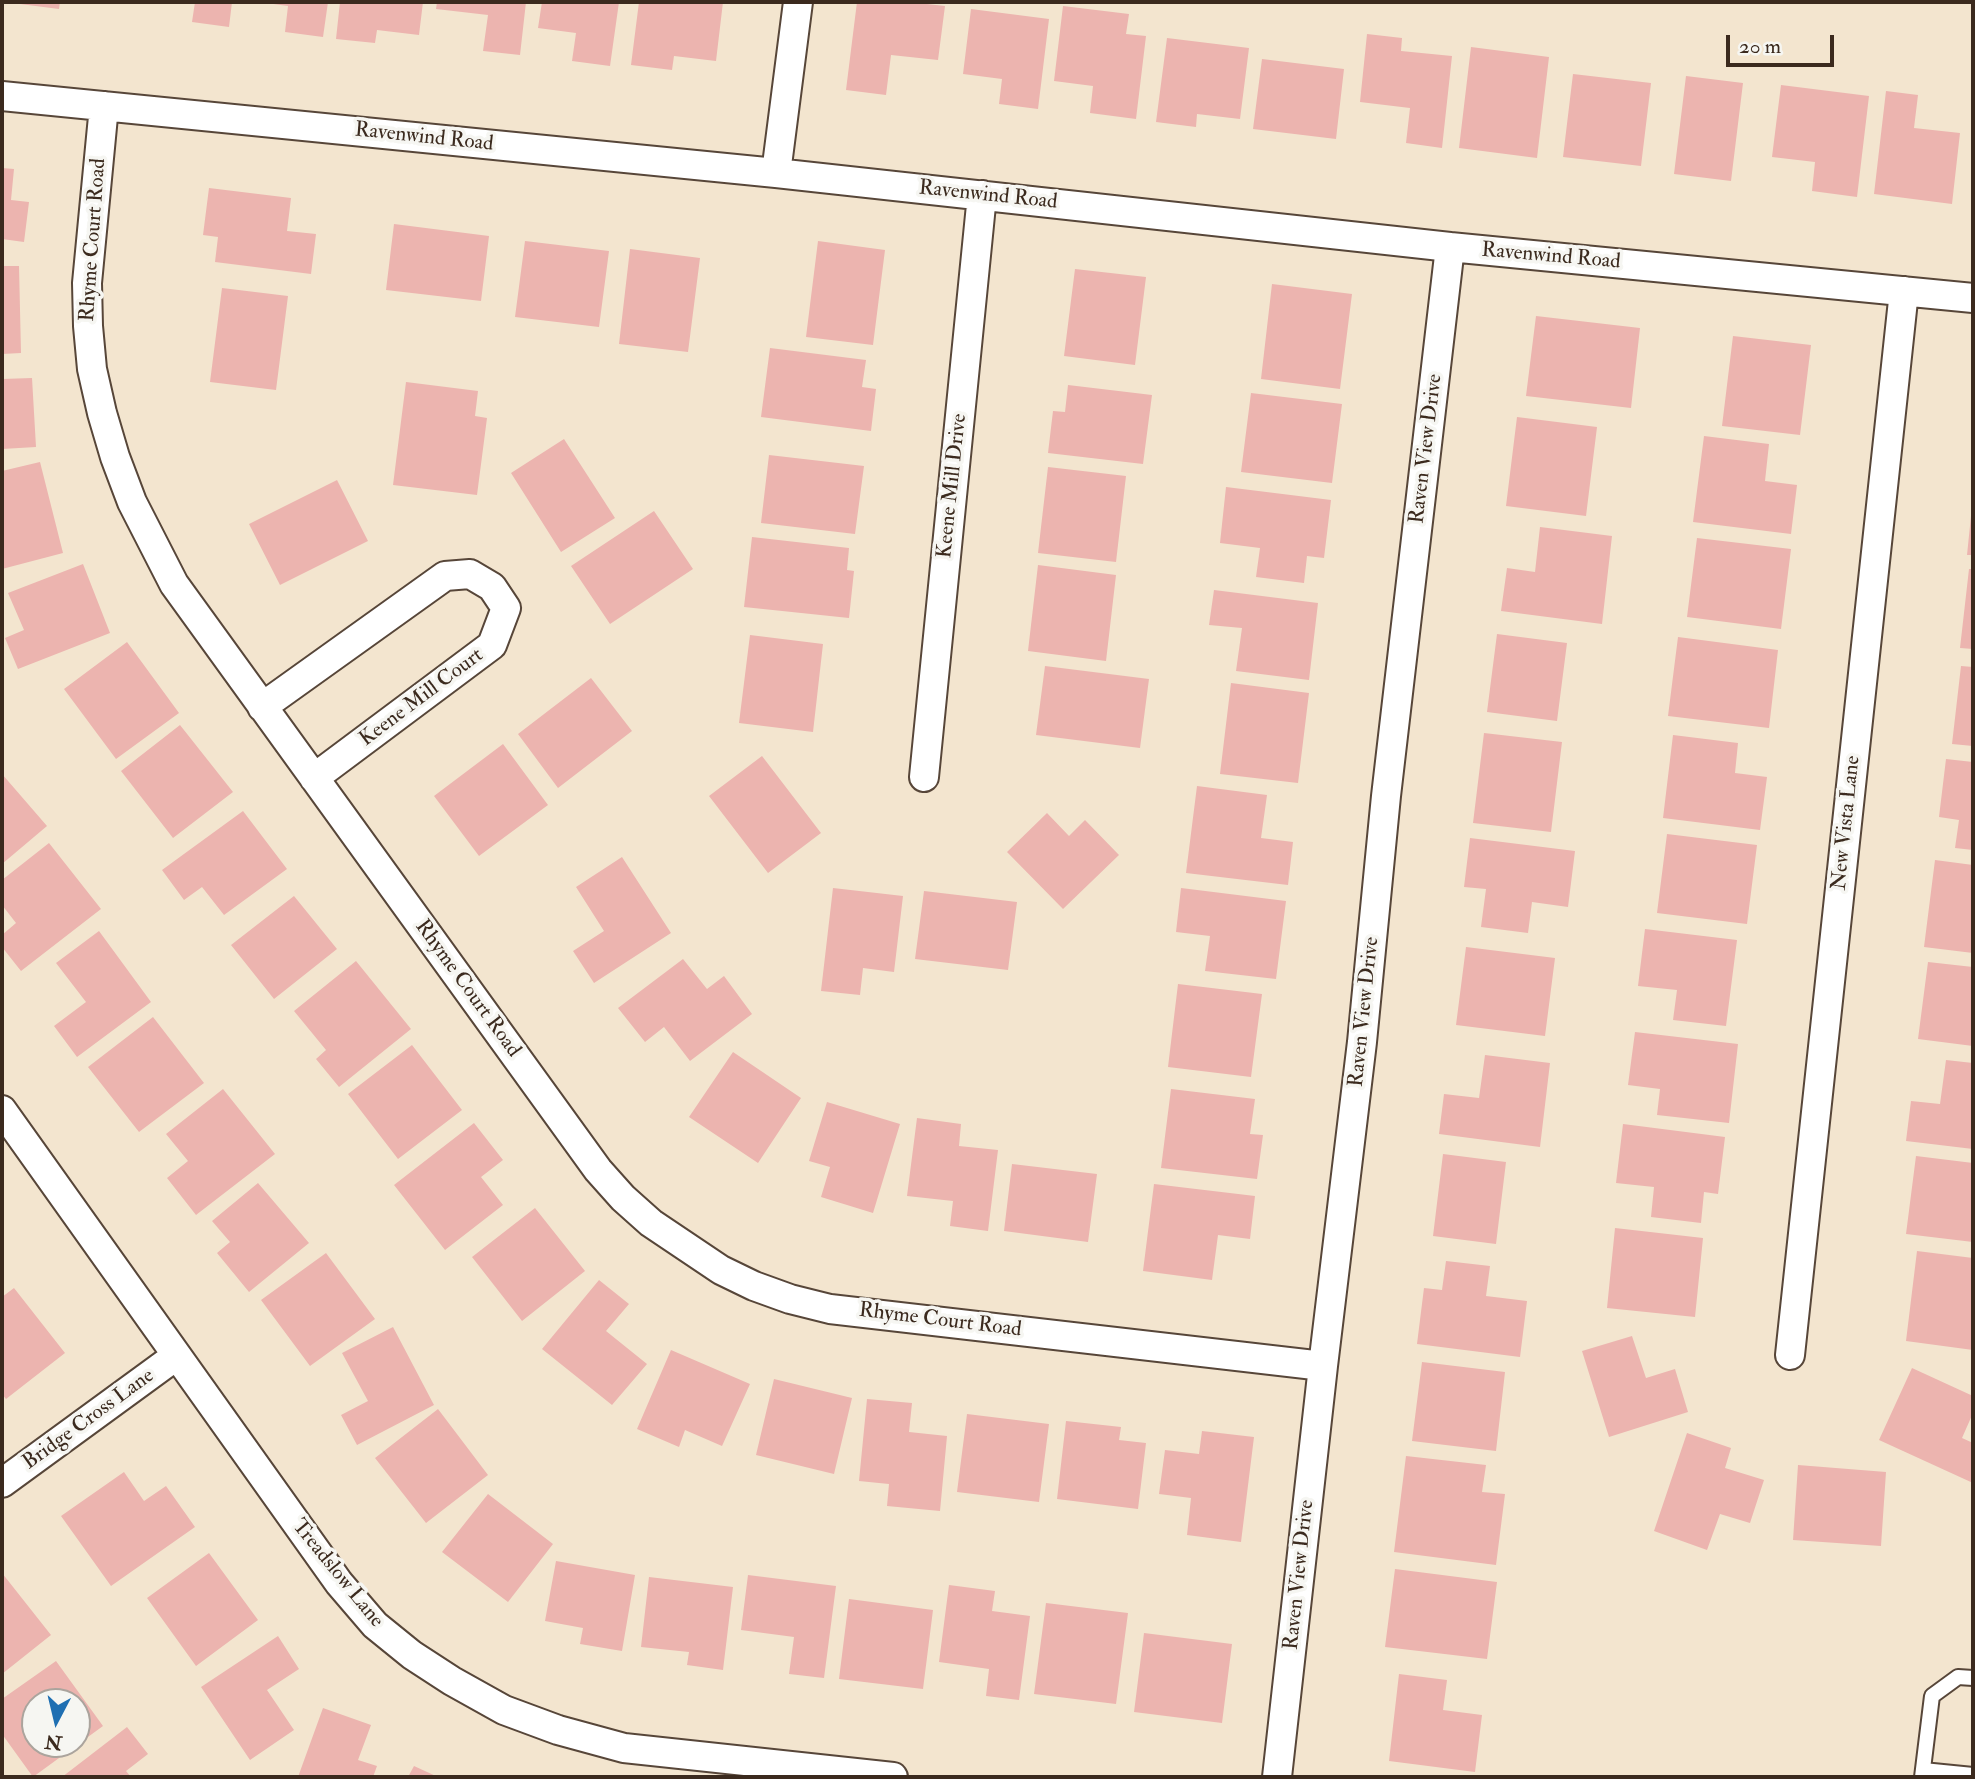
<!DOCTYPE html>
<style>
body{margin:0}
#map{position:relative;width:1975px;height:1779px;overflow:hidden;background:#f3e5cf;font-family:"IM FELL Double Pica",serif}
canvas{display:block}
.frame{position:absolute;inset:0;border:4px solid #3b2a1e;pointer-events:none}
.north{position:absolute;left:21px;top:1688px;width:70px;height:70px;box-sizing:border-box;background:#f6f6f2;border:2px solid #aba49d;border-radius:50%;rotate:187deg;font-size:19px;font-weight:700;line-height:28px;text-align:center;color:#3b2a1e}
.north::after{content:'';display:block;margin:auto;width:24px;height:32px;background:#1f6fb2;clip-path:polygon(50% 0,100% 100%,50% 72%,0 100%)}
.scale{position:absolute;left:1726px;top:35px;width:108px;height:32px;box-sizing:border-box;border:4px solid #3b2a1e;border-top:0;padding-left:9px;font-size:21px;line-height:24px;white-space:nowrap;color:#3b2a1e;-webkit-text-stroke:5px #f6f6f2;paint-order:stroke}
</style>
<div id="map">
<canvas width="1975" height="1779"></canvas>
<div class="frame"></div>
<div class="north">N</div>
<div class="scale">20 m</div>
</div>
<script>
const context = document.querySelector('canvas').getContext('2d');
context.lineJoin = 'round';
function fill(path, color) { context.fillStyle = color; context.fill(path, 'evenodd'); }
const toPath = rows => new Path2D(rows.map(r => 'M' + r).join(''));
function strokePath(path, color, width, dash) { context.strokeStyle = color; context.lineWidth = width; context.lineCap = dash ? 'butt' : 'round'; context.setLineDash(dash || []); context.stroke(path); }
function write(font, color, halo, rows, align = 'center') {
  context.font = font + ' "IM FELL Double Pica",serif'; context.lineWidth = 7; context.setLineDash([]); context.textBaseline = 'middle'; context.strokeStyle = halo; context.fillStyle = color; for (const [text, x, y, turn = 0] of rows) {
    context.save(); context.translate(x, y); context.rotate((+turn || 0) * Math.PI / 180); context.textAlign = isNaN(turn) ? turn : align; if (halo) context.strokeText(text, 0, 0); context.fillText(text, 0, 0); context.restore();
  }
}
fill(toPath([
 [21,2,60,2,59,9,20,4],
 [195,2,232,2,229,27,192,22],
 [267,2,328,2,323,37,285,32,288,6,266,3],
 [340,2,423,2,419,35,377,30,375,43,336,39],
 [437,2,526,2,520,55,483,51,488,15,436,9],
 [542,2,619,2,610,66,572,61,576,33,538,28],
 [639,2,723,2,716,61,674,56,672,70,631,65],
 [857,2,909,2,945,6,938,60,891,55,886,95,846,90],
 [1063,6,1129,14,1126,34,1146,36,1136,119,1090,113,1093,86,1054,81],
 [971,9,1049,19,1038,109,999,104,1002,79,963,74],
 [1367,34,1402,38,1401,51,1452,56,1442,148,1406,143,1410,108,1360,102],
 [1167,38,1249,48,1240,119,1197,114,1196,127,1156,122],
 [1471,47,1549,57,1537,158,1459,148],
 [1262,59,1344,69,1336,139,1253,129],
 [1573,74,1651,83,1641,166,1563,157],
 [1686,76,1743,83,1731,181,1674,174],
 [1781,85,1869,96,1857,197,1812,191,1815,162,1772,157],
 [1886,91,1918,95,1914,128,1960,133,1952,204,1874,194],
 [2,168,14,169,11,200,29,202,24,242,2,239],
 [209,188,291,198,287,231,316,234,311,274,215,262,218,237,203,235],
 [394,224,489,236,481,301,386,290],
 [525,241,609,251,599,327,515,317],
 [818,241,885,250,873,345,806,337],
 [630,249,700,258,688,352,619,344],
 [2,266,19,266,21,353,2,354],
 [1075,269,1146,277,1135,365,1064,356],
 [1272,284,1352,294,1340,389,1261,379],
 [222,288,288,296,276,390,210,382],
 [1536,316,1640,328,1631,408,1526,396],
 [1733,336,1811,345,1800,435,1722,426],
 [770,348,866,360,862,387,876,389,871,431,761,417],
 [32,378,36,447,2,449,2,379],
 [406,382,478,391,475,416,487,418,477,495,393,485],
 [1068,385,1152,395,1143,464,1048,453,1053,411,1065,412],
 [1251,393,1342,404,1332,483,1241,472],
 [1517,417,1597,427,1586,516,1506,506],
 [1704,436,1769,444,1765,481,1797,485,1791,534,1693,522],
 [564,439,615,518,561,552,511,473],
 [769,455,864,466,855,534,761,523],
 [40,462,63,553,2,569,2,471],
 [1048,467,1126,476,1116,562,1038,553],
 [337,480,368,541,280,585,249,524],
 [1226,487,1331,500,1324,558,1307,556,1304,583,1256,577,1260,548,1220,543],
 [654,511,693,569,610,624,571,566],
 [1971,516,1973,517,1973,555,1967,555],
 [1540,527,1612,536,1602,624,1501,611,1507,568,1535,572],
 [752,537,849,548,847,570,854,571,849,618,744,607],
 [1697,538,1791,549,1781,629,1687,617],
 [83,564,110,633,18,669,5,638,24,630,8,593],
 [1038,565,1116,575,1106,661,1028,651],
 [1969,569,1973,569,1973,649,1960,648],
 [1214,590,1318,603,1309,680,1236,671,1242,628,1209,625],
 [1497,634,1567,643,1557,721,1487,712],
 [750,635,823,644,813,732,739,723],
 [1678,637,1778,650,1769,728,1668,716],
 [127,642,179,713,116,759,64,689],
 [1045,666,1149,679,1140,748,1036,735],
 [1961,666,1973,667,1973,746,1952,744],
 [591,678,632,731,558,788,518,734],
 [1231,683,1309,693,1298,783,1220,774],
 [180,725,233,792,173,838,121,771],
 [1484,733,1562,742,1551,832,1473,823],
 [1673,735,1738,743,1735,773,1767,777,1760,830,1663,818],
 [503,744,548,805,479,856,434,796],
 [762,756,821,833,768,873,709,796],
 [1946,759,1973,762,1973,850,1955,848,1959,820,1939,817],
 [2,774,47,826,2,864],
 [1197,786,1267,795,1261,838,1293,842,1288,885,1186,873],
 [243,811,287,869,224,915,202,887,184,900,162,870],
 [1047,813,1069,836,1085,820,1119,855,1063,909,1007,852],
 [1667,834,1757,845,1747,924,1657,913],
 [1470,838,1575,851,1568,907,1532,902,1528,933,1481,927,1486,889,1464,887],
 [49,843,101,909,21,971,2,947,2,935,16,923,2,905,2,880],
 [622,857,671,933,594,983,573,951,604,931,576,887],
 [1935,860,1973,865,1973,953,1924,947],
 [833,888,903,896,894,972,863,968,860,995,821,991],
 [1181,888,1286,901,1276,979,1205,971,1210,936,1176,932],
 [924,891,1017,902,1008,970,915,959],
 [294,896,337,949,274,999,231,945],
 [1645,929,1737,940,1726,1026,1673,1020,1677,990,1638,986],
 [99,931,151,1002,77,1057,54,1026,86,1002,56,963],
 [1466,947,1555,958,1545,1036,1456,1025],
 [683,959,707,989,724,976,752,1014,690,1061,664,1027,645,1042,618,1008],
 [356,961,411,1029,339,1087,316,1059,326,1050,294,1011],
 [1928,962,1973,967,1973,1046,1918,1039],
 [1178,984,1262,994,1251,1077,1168,1067],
 [153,1017,204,1083,139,1132,88,1067],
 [1635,1032,1738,1044,1729,1123,1657,1115,1660,1089,1628,1085],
 [412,1045,462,1110,398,1159,348,1094],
 [733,1052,801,1098,758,1163,689,1117],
 [1485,1055,1550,1063,1540,1147,1439,1134,1444,1094,1479,1098],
 [1946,1060,1973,1063,1973,1149,1906,1141,1911,1101,1940,1104],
 [223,1089,275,1154,196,1215,167,1178,188,1161,166,1134],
 [1171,1089,1255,1099,1250,1134,1263,1135,1257,1179,1161,1168],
 [827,1102,900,1124,873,1213,821,1197,830,1167,809,1161],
 [917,1118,961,1124,959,1146,998,1150,988,1231,950,1226,953,1201,907,1196],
 [474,1123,503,1160,481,1177,503,1205,445,1250,394,1185],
 [1623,1124,1725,1137,1718,1194,1704,1192,1701,1223,1651,1217,1654,1187,1616,1183],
 [1443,1154,1506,1162,1496,1244,1433,1236],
 [1916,1156,1973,1163,1973,1242,1906,1234],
 [1012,1164,1097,1174,1088,1242,1004,1231],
 [258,1183,309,1243,249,1292,217,1253,230,1242,212,1221],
 [1154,1184,1255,1196,1250,1239,1218,1235,1212,1280,1143,1271],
 [535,1208,585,1271,522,1321,472,1257],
 [1615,1228,1703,1238,1695,1317,1607,1308],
 [1917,1251,1973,1258,1973,1350,1906,1341],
 [326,1253,375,1319,310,1366,261,1300],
 [1446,1261,1490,1266,1486,1296,1527,1301,1520,1357,1417,1344,1424,1288,1442,1290],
 [599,1280,629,1304,606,1331,647,1364,612,1405,542,1349],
 [14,1288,65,1353,6,1399,2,1394,2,1297],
 [393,1327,434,1405,357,1445,341,1415,368,1401,342,1353],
 [1632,1336,1646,1378,1675,1369,1688,1412,1609,1437,1582,1351],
 [671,1350,750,1384,722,1446,685,1430,679,1447,637,1429],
 [1422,1362,1505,1372,1496,1451,1412,1441],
 [1912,1368,1973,1396,1973,1413,1962,1438,1973,1443,1973,1483,1879,1440],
 [774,1379,852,1398,834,1474,756,1455],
 [867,1399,912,1403,909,1432,947,1436,940,1511,887,1506,889,1484,859,1481],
 [438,1409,488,1475,426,1523,375,1458],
 [967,1414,1049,1424,1039,1502,957,1492],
 [1066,1421,1121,1427,1119,1440,1146,1443,1138,1509,1057,1499],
 [1202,1431,1254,1437,1241,1542,1187,1535,1191,1498,1159,1494,1165,1450,1199,1454],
 [1687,1433,1731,1448,1725,1468,1764,1480,1750,1523,1720,1514,1707,1550,1654,1531],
 [1406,1456,1486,1465,1482,1492,1505,1494,1496,1565,1394,1552],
 [1798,1465,1886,1472,1881,1546,1793,1540],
 [124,1472,144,1501,166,1486,195,1527,111,1586,61,1516],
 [488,1494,553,1544,508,1602,442,1552],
 [209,1553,258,1620,196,1666,147,1598],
 [556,1561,635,1575,622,1651,580,1644,583,1628,545,1621],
 [1395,1569,1497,1582,1487,1659,1385,1647],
 [2,1573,51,1635,2,1674],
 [748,1575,836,1586,824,1678,789,1674,794,1637,741,1630],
 [649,1577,733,1587,723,1670,687,1665,689,1652,641,1647],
 [949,1585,995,1591,992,1611,1030,1616,1019,1700,986,1696,989,1669,939,1662],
 [849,1599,933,1610,923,1689,839,1679],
 [1046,1603,1128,1613,1116,1704,1034,1694],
 [1144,1633,1232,1644,1222,1723,1134,1712],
 [278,1636,299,1669,267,1690,294,1730,250,1760,201,1687],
 [56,1661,103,1726,33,1777,2,1734,2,1699],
 [35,1702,77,1702,77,1744,35,1744],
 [1399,1674,1447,1680,1443,1710,1482,1715,1475,1772,1389,1761],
 [323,1708,371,1725,358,1760,377,1766,373,1777,298,1777],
 [127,1727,148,1754,126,1771,131,1777,62,1777],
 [414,1766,438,1777,408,1777]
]), '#ecb4af');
const service = toPath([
 [1923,1770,1973,1775],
 [1922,1777,1932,1696,1958,1677,1973,1678]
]);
const minor = toPath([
 [2,96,776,173,1450,247,1973,298],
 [104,106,87,283,88,326,92,369,102,413,115,457,132,502,174,584,598,1170,623,1198,651,1223,721,1270,754,1286,790,1299,830,1309,1323,1366],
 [776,173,798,2],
 [262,707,445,576,470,574,492,587,506,608,492,645,314,778],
 [924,777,982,195],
 [2,1110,339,1583,375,1625,412,1655,452,1681,504,1710,558,1730,624,1748,893,1777],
 [1790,1355,1904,291],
 [2,1483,176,1356],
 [1277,1777,1323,1366,1362,1042,1386,796,1450,247]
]);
strokePath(service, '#574639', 18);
strokePath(minor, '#574639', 32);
strokePath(service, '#fff', 14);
strokePath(minor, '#fff', 28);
write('21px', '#3b2a1e', '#f6f6f2', [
 ["Ravenwind Road",424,138,6],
 ["Ravenwind Road",988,196,6],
 ["Rhyme Court Road",94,240,-86],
 ["Ravenwind Road",1551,257,5],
 ["Raven View Drive",1427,449,-83],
 ["Keene Mill Drive",953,486,-84],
 ["Keene Mill Court",422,698,-37],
 ["New Vista Lane",1847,823,-84],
 ["Rhyme Court Road",467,989,54],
 ["Raven View Drive",1365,1012,-84],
 ["Rhyme Court Road",940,1321,7],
 ["Bridge Cross Lane",89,1420,-36],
 ["Treadslow Lane",337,1574,51],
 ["Raven View Drive",1300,1575,-84]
]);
</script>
